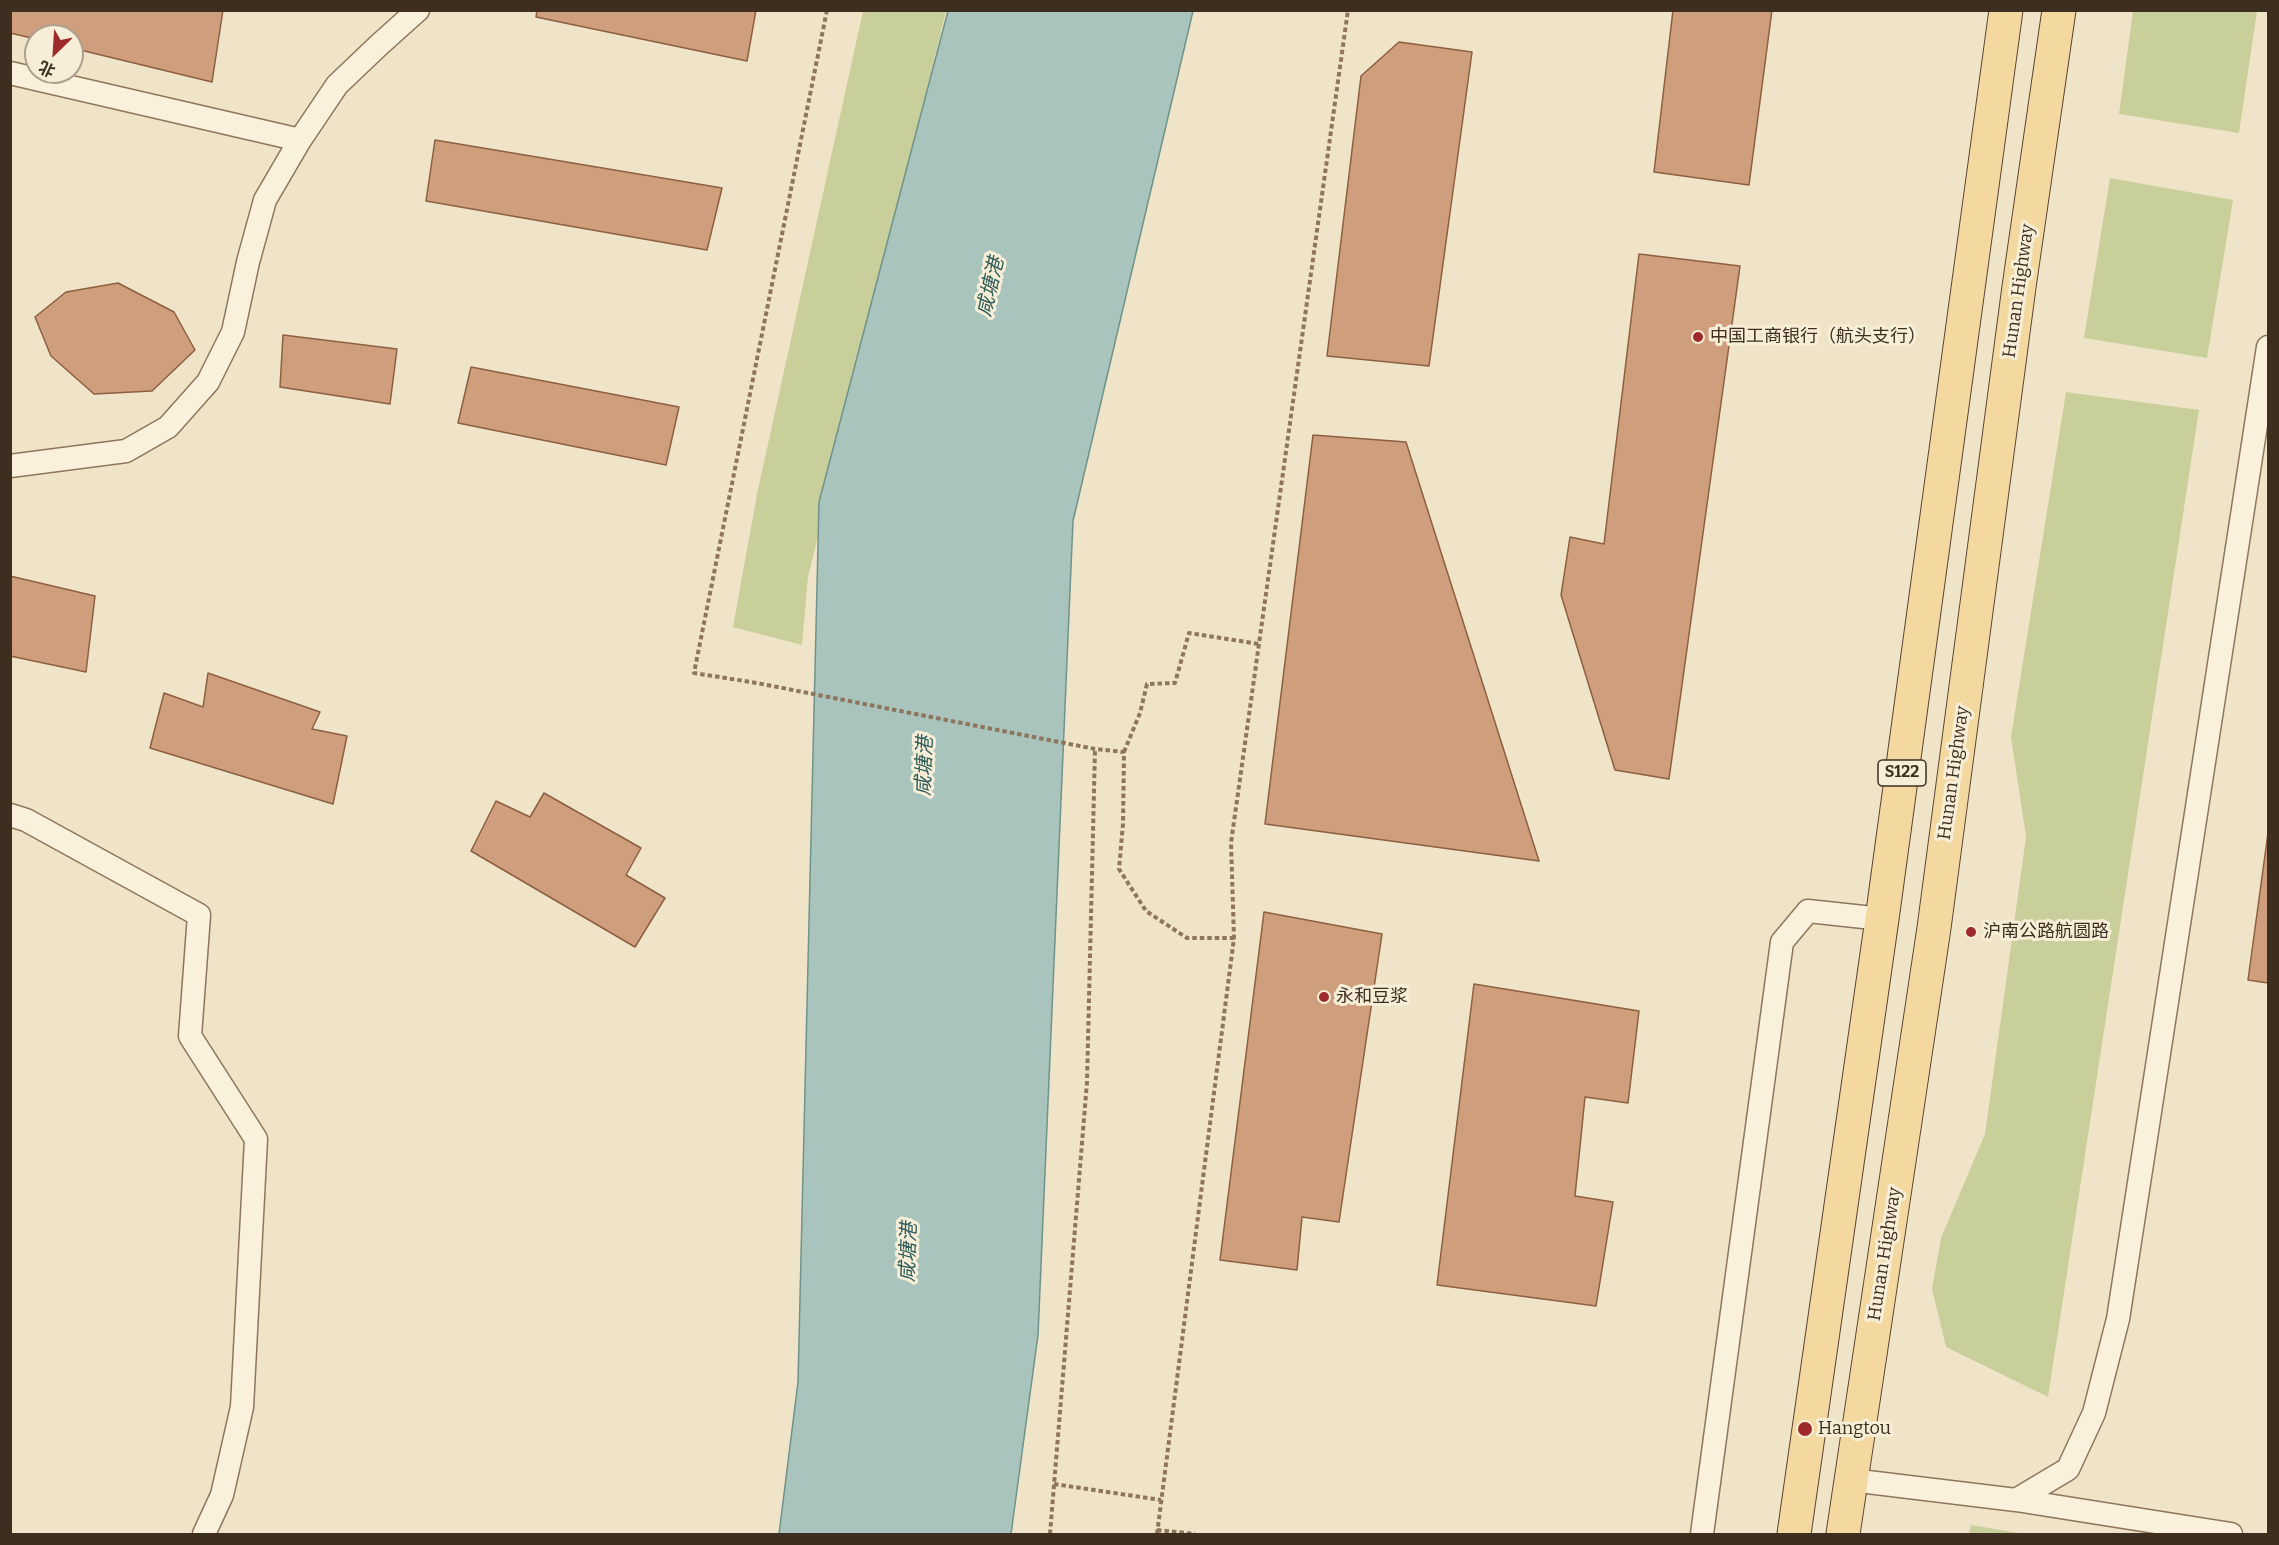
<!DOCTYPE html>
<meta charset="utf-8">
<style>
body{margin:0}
#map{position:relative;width:2279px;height:1545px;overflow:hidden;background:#f0e4c8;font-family:Bitter,"Noto Sans SC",serif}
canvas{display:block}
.frame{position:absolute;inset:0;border:12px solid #3d2e20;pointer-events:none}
.north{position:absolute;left:24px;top:24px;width:60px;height:60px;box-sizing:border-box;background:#f7eed8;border:2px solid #ada18e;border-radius:50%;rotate:205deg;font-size:16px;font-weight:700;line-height:24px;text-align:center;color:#3d2e20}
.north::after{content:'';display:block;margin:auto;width:21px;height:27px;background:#9e2a2b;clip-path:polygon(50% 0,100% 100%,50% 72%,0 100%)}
</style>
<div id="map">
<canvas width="2279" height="1545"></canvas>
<div class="frame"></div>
<div class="north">北</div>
</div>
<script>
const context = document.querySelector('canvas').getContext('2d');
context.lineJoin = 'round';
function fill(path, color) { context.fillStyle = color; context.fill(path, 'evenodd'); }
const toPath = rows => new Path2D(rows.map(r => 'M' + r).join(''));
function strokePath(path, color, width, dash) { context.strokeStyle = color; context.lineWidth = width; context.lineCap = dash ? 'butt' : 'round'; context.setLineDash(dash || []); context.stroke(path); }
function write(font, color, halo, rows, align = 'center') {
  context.font = font + ' Bitter,"Noto Sans SC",serif'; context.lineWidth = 6; context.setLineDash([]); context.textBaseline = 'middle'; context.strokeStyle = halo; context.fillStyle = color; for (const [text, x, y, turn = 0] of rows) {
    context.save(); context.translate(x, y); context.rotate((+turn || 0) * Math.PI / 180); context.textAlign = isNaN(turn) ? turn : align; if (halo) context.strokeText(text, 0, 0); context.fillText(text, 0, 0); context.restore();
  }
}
fill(toPath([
 [863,11,946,11,808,577,802,645,733,627,757,494],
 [2133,11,2257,11,2239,133,2119,114],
 [2110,178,2233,200,2207,358,2084,338],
 [2066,392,2199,410,2048,1397,1946,1347,1932,1289,1941,1238,1985,1134,2026,837,2011,737],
 [1971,1525,2024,1534,1969,1534]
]), '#c9cf9b');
const water = toPath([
 [948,11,1193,11,1073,521,1038,1335,1011,1534,779,1534,798,1382,819,502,948,11]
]);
fill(water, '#a9c4bc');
strokePath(water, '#6f938a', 1.5);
const building = toPath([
 [10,10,223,10,212,82,72,48,72,36,36,36,36,39,10,33,10,10],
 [537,10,756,10,747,61,536,17,537,10],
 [1673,10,1772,10,1749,185,1654,172,1673,10],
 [1399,42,1472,52,1429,366,1327,356,1361,76,1399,42],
 [435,140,722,188,707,250,426,201,435,140],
 [1639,254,1740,266,1669,779,1615,770,1561,595,1570,537,1604,544,1639,254],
 [118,283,174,312,195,350,152,391,94,394,51,356,35,317,66,292,118,283],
 [283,335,397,349,390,404,280,387,283,335],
 [471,367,679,407,666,465,458,423,471,367],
 [1313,435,1406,442,1539,861,1265,824,1313,435],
 [10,576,95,596,86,672,10,656,10,576],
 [208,673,320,712,312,729,347,736,333,804,150,748,164,693,203,707,208,673],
 [544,793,641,848,626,875,665,898,635,947,471,851,496,801,530,817,544,793],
 [2268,833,2268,983,2248,980,2268,833],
 [1264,912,1382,934,1339,1222,1302,1217,1297,1270,1220,1260,1264,912],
 [1474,984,1639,1011,1628,1103,1585,1097,1575,1196,1613,1202,1596,1306,1437,1285,1474,984]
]);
fill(building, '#cf9f7d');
strokePath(building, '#8d5f41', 1.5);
const service = toPath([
 [10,73,300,140],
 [10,466,126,451,168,427,208,382,233,332,248,262,265,200,300,140,337,85,379,45,418,10],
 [10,815,26,820,199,915,190,1036,256,1139,242,1407,222,1495,204,1534],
 [1851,1480,2016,1500,2231,1534],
 [2016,1500,2068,1469,2094,1413,2118,1319,2268,347],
 [1702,1534,1782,942,1808,911,1882,919]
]);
const primary = toPath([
 [1794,1534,1882,919,2006,10],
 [1843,1534,1934,928,2019,287,2059,10]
]);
strokePath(service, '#8d765c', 25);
strokePath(primary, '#5b4430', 35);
strokePath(toPath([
 [827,10,694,673,757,683,1095,749,1124,752,1123,824,1119,869,1146,911,1187,938,1234,938],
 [1124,752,1140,713,1147,684,1175,683,1189,633,1259,644],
 [1054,1484,1161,1500],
 [1157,1530,1195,1534],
 [1050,1534,1087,1082,1095,749],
 [1157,1534,1234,938,1231,843,1348,10]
]), '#8d765c', 4, [4.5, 3]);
strokePath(service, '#faf1dc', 22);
strokePath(primary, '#f3d9a0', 33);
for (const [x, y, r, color] of [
 [1698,337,6,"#9e2a2b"],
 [1971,932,6,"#9e2a2b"],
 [1324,997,6,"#9e2a2b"],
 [1805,1429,8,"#9e2a2b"]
]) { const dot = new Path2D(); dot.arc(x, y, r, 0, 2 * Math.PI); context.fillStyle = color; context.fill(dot); strokePath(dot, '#f7eed8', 2); }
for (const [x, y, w] of [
 [1902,773,48]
]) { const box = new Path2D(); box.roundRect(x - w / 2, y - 13, w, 26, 4.5); context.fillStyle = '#f7eed8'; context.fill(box); strokePath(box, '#3d2e20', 1.5); }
write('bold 16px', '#3d2e20', null, [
 ["S122",1902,773]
]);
write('18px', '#3d2e20', '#f7eed8', [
 ["Hunan Highway",2019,291,-82],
 ["Hunan Highway",1954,773,-82],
 ["Hunan Highway",1885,1254,-81]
]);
write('18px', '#3d2e20', '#f7eed8', [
 ["中国工商银行（航头支行）",1710,337],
 ["沪南公路航圆路",1983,932],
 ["永和豆浆",1336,997],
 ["Hangtou",1818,1429]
], 'left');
write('italic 20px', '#2f5d5a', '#f7eed8', [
 ["咸塘港",991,287,-77],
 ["咸塘港",925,766,-88],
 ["咸塘港",909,1252,-88]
]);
</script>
